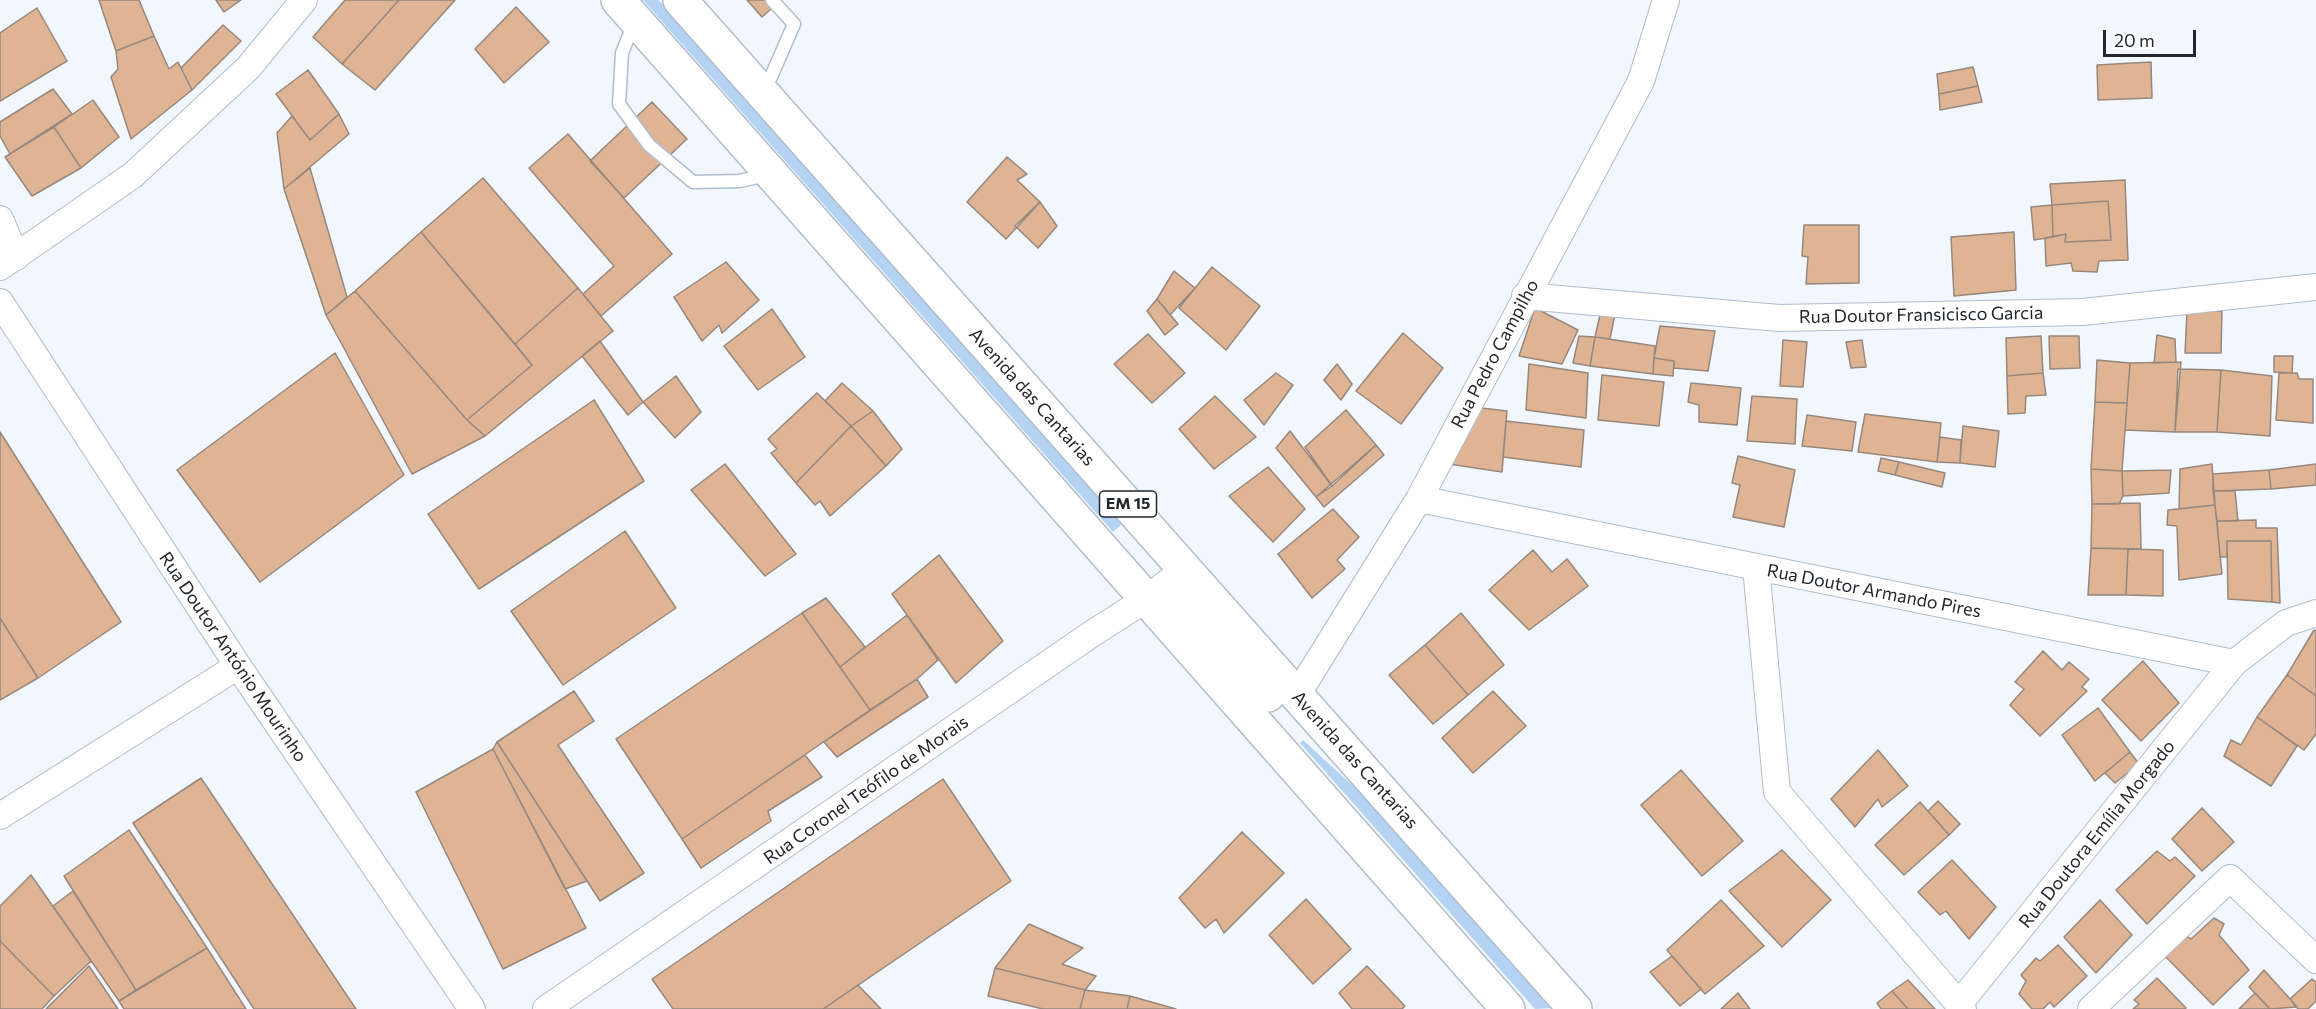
<!DOCTYPE html>
<meta charset="utf-8">
<style>
body{margin:0}
#map{position:relative;width:2316px;height:1009px;overflow:hidden;background:#f2f7fd;font-family:Commissioner,sans-serif}
canvas{display:block}
.scale{position:absolute;left:2103px;top:30px;width:93px;height:27px;box-sizing:border-box;border:3px solid #22272c;border-top:0;padding-left:8px;font-size:18px;line-height:21px;white-space:nowrap;color:#22272c;-webkit-text-stroke:4px #fff;paint-order:stroke}
</style>
<div id="map">
<canvas width="2316" height="1009"></canvas>
<div class="scale">20 m</div>
</div>
<script>
const context = document.querySelector('canvas').getContext('2d');
context.lineJoin = 'round';
function fill(path, color) { context.fillStyle = color; context.fill(path, 'evenodd'); }
const toPath = rows => new Path2D(rows.map(r => 'M' + r).join(''));
function strokePath(path, color, width, dash) { context.strokeStyle = color; context.lineWidth = width; context.lineCap = dash ? 'butt' : 'round'; context.setLineDash(dash || []); context.stroke(path); }
function write(font, color, halo, rows, align = 'center') {
  context.font = font + ' Commissioner,sans-serif'; context.lineWidth = 6; context.setLineDash([]); context.textBaseline = 'middle'; context.strokeStyle = halo; context.fillStyle = color; for (const [text, x, y, turn = 0] of rows) {
    context.save(); context.translate(x, y); context.rotate((+turn || 0) * Math.PI / 180); context.textAlign = isNaN(turn) ? turn : align; if (halo) context.strokeText(text, 0, 0); context.fillText(text, 0, 0); context.restore();
  }
}
fill(toPath([
 [643,0,658,0,671,12,1122,524,1113,532],
 [1303,740,1364,796,1552,1008,1535,1009,1300,743]
]), '#b4d3f3');
const building = toPath([
 [99,0,139,0,154,36,116,51,99,0],
 [216,0,241,0,224,12,216,0],
 [345,0,399,0,342,64,313,37,345,0],
 [399,0,455,0,375,90,342,64,399,0],
 [747,0,781,0,762,17,747,0],
 [516,7,549,42,504,83,475,49,516,7],
 [37,8,67,61,0,101,0,33,37,8],
 [223,25,241,41,192,90,181,68,223,25],
 [154,36,169,69,178,62,192,90,131,139,111,77,118,69,116,51,154,36],
 [2151,62,2152,98,2098,100,2097,65,2151,62],
 [1973,67,1978,86,1939,94,1937,74,1973,67],
 [308,70,339,114,310,140,276,94,308,70],
 [1978,86,1982,102,1940,110,1939,94,1978,86],
 [53,89,72,114,10,154,0,136,0,122,53,89],
 [93,100,119,137,81,168,54,127,93,100],
 [652,102,687,139,624,198,590,161,652,102],
 [339,114,349,134,284,189,277,133,292,116,310,140,339,114],
 [54,127,81,168,32,196,5,157,54,127],
 [568,134,672,254,601,316,583,294,614,266,529,168,568,134],
 [1007,157,1027,174,1017,180,1040,202,1006,239,967,202,1007,157],
 [310,168,347,297,326,315,284,189,310,168],
 [483,178,578,288,515,344,421,232,483,178],
 [2125,180,2128,260,2099,261,2097,272,2073,271,2071,263,2046,266,2045,238,2066,234,2065,242,2111,240,2108,201,2052,205,2050,184,2125,180],
 [2108,201,2111,240,2065,242,2066,234,2053,237,2052,205,2108,201],
 [1040,202,1057,226,1038,248,1015,226,1040,202],
 [2052,205,2053,237,2034,240,2031,207,2052,205],
 [1804,225,1859,225,1859,283,1806,284,1808,257,1802,256,1804,225],
 [421,232,532,365,467,420,355,291,421,232],
 [2014,232,2016,290,1954,296,1951,237,2014,232],
 [726,262,759,300,722,333,719,325,702,341,674,297,726,262],
 [1212,267,1260,306,1226,350,1179,308,1212,267],
 [1174,271,1195,288,1170,315,1157,299,1174,271],
 [578,288,613,331,485,436,467,420,532,365,515,344,578,288],
 [355,291,467,420,485,436,412,474,326,315,355,291],
 [1157,299,1178,324,1165,335,1147,311,1157,299],
 [1535,308,1578,330,1562,364,1519,356,1535,308],
 [772,309,805,357,758,390,724,346,772,309],
 [2222,311,2221,353,2185,353,2187,312,2222,311],
 [1615,314,1610,339,1595,337,1600,315,1615,314],
 [1660,326,1715,331,1708,371,1674,368,1674,361,1654,358,1660,326],
 [1403,333,1443,368,1401,424,1356,391,1403,333],
 [1148,334,1185,373,1152,403,1114,364,1148,334],
 [2157,335,2175,339,2176,362,2154,363,2157,335],
 [1579,336,1595,337,1590,366,1573,363,1579,336],
 [2041,336,2043,373,2007,376,2006,338,2041,336],
 [2049,336,2079,336,2080,368,2050,369,2049,336],
 [1595,337,1655,346,1653,374,1590,366,1595,337],
 [1783,340,1807,342,1803,387,1780,386,1783,340],
 [1862,340,1866,367,1851,368,1846,342,1862,340],
 [600,341,643,402,628,415,582,356,600,341],
 [335,353,404,475,260,582,177,470,335,353],
 [2274,356,2293,356,2292,373,2274,372,2274,356],
 [1654,358,1674,361,1673,376,1653,374,1654,358],
 [2097,360,2130,363,2127,403,2095,402,2097,360],
 [2181,362,2175,432,2125,430,2130,363,2181,362],
 [1337,364,1352,384,1341,400,1324,380,1337,364],
 [1529,364,1588,373,1586,418,1526,410,1529,364],
 [2178,369,2221,370,2217,432,2175,432,2178,369],
 [2221,370,2272,376,2270,436,2217,432,2221,370],
 [1276,373,1293,385,1264,425,1244,400,1276,373],
 [2043,373,2046,395,2026,396,2025,413,2008,414,2007,376,2043,373],
 [2279,373,2297,373,2299,379,2313,379,2313,423,2276,420,2279,373],
 [1602,375,1664,382,1659,426,1598,420,1602,375],
 [676,376,701,412,675,438,643,402,676,376],
 [842,383,873,411,851,426,825,401,842,383],
 [1691,383,1741,388,1737,425,1699,422,1699,405,1688,402,1691,383],
 [817,393,851,426,796,483,771,453,777,449,768,439,817,393],
 [1215,396,1256,437,1214,469,1179,429,1215,396],
 [1752,396,1797,399,1795,444,1747,441,1752,396],
 [594,400,644,481,479,589,428,514,594,400],
 [2095,402,2127,403,2122,471,2091,469,2095,402],
 [1473,407,1507,411,1502,472,1442,463,1473,407],
 [1346,410,1376,445,1332,486,1305,447,1346,410],
 [873,411,902,449,886,466,851,426,873,411],
 [1865,414,1941,423,1937,462,1858,452,1865,414],
 [1807,415,1856,422,1852,451,1802,446,1807,415],
 [1506,421,1584,430,1581,467,1503,457,1506,421],
 [851,426,886,466,830,516,820,501,815,505,796,483,851,426],
 [1963,426,1999,431,1995,467,1960,463,1963,426],
 [1290,431,1332,486,1316,497,1276,448,1290,431],
 [0,432,121,622,38,678,0,618,0,432],
 [1940,437,1961,440,1960,463,1937,462,1940,437],
 [1376,445,1384,455,1324,507,1316,497,1376,445],
 [1738,456,1795,470,1784,527,1733,517,1740,485,1732,483,1738,456],
 [1881,458,1899,462,1895,475,1878,471,1881,458],
 [1899,462,1945,473,1942,487,1895,475,1899,462],
 [725,464,796,554,765,576,691,490,725,464],
 [2212,464,2215,505,2179,509,2180,469,2212,464],
 [2316,464,2316,485,2271,489,2269,470,2316,464],
 [1268,467,1305,509,1273,542,1229,496,1268,467],
 [2091,469,2122,471,2123,496,2119,504,2092,504,2091,469],
 [2171,470,2169,493,2123,496,2122,471,2171,470],
 [2269,470,2271,489,2213,491,2213,474,2269,470],
 [2213,491,2235,491,2238,521,2217,521,2213,491],
 [2140,503,2141,549,2091,548,2092,504,2140,503],
 [2215,505,2222,574,2179,580,2177,526,2167,525,2168,510,2215,505],
 [1333,509,1359,537,1337,560,1345,569,1312,598,1278,554,1333,509],
 [2256,520,2256,528,2277,528,2280,603,2272,602,2271,541,2227,541,2227,557,2220,557,2217,521,2256,520],
 [625,531,676,608,563,685,511,611,625,531],
 [2227,541,2271,541,2272,602,2228,599,2227,541],
 [2091,548,2128,549,2126,595,2088,595,2091,548],
 [2128,549,2163,550,2163,596,2126,595,2128,549],
 [1533,550,1552,572,1567,559,1588,586,1529,630,1489,590,1533,550],
 [939,555,1003,641,956,683,892,594,939,555],
 [826,598,865,647,840,667,802,613,826,598],
 [802,613,870,710,682,839,616,739,802,613],
 [1461,613,1504,665,1468,695,1425,645,1461,613],
 [907,615,938,660,917,679,870,710,840,667,907,615],
 [0,618,38,678,0,700,0,618],
 [2314,630,2316,631,2316,696,2287,675,2314,630],
 [1425,645,1468,695,1433,724,1389,675,1425,645],
 [2043,651,2062,670,2069,662,2089,679,2082,687,2087,691,2040,736,2010,705,2024,689,2015,682,2043,651],
 [2143,661,2179,703,2141,741,2102,700,2143,661],
 [2287,675,2316,696,2316,734,2304,750,2257,717,2287,675],
 [917,679,928,697,837,757,824,742,917,679],
 [574,691,594,721,558,745,644,873,600,901,497,742,574,691],
 [1493,691,1526,726,1473,773,1442,738,1493,691],
 [2098,708,2130,752,2095,781,2062,735,2098,708],
 [2257,717,2297,746,2271,786,2224,756,2231,740,2241,745,2257,717],
 [497,742,587,881,565,889,493,749,497,742],
 [493,749,586,928,503,969,416,792,493,749],
 [1878,750,1908,786,1882,807,1878,799,1855,827,1831,799,1878,750],
 [2130,752,2139,764,2115,783,2105,773,2130,752],
 [805,755,822,777,768,811,771,821,701,868,682,839,805,755],
 [1681,770,1743,841,1702,876,1641,805,1681,770],
 [201,778,356,1009,254,1009,133,823,201,778],
 [943,779,1011,881,823,1009,673,1009,652,979,943,779],
 [1938,801,1960,824,1949,835,1928,811,1938,801],
 [1920,802,1949,835,1904,875,1875,845,1920,802],
 [2202,808,2234,842,2202,871,2172,839,2202,808],
 [129,830,207,948,136,990,64,876,129,830],
 [1242,832,1284,873,1224,933,1216,919,1205,928,1179,898,1242,832],
 [1782,850,1831,900,1782,947,1729,891,1782,850],
 [2157,851,2170,861,2175,857,2195,876,2147,924,2116,890,2157,851],
 [1952,860,1996,907,1969,939,1946,911,1940,915,1918,892,1952,860],
 [31,875,91,961,54,996,0,941,0,906,31,875],
 [73,891,136,990,119,1001,53,906,73,891],
 [1306,899,1351,949,1313,984,1269,935,1306,899],
 [1721,900,1764,946,1705,994,1667,950,1721,900],
 [2100,900,2132,935,2096,973,2064,937,2100,900],
 [2214,918,2224,924,2219,935,2249,970,2213,1005,2162,953,2181,932,2191,939,2214,918],
 [1029,924,1083,948,1062,964,1096,976,1085,990,995,968,1029,924],
 [0,941,54,996,42,1009,0,1009,0,941],
 [2058,945,2087,976,2054,1007,2050,1002,2043,1009,2032,1009,2019,994,2026,981,2021,975,2036,958,2040,961,2058,945],
 [207,948,246,1009,124,1009,119,1001,207,948],
 [1672,956,1701,989,1680,1006,1650,972,1672,956],
 [89,966,118,1009,46,1009,89,966],
 [1367,966,1405,1006,1402,1009,1352,1009,1339,993,1367,966],
 [995,968,1085,990,1080,1009,1043,1009,988,996,995,968],
 [2264,970,2290,999,2297,1007,2270,1009,2249,987,2264,970],
 [2157,978,2186,1008,2185,1009,2133,1009,2139,1004,2134,1000,2157,978],
 [2312,979,2316,982,2316,1001,2308,1009,2298,1009,2290,999,2312,979],
 [1908,980,1935,1009,1908,1009,1892,991,1908,980],
 [858,985,881,1009,823,1009,858,985],
 [1085,990,1130,996,1127,1009,1080,1009,1085,990],
 [1892,991,1908,1009,1881,1009,1877,1003,1892,991],
 [1738,993,1750,1009,1721,1009,1738,993],
 [2255,993,2270,1009,2239,1009,2255,993],
 [1130,996,1176,1009,1127,1009,1130,996]
]);
fill(building, '#dfb495');
strokePath(building, '#97877c', 1.5);
const lane = toPath([
 [634,23,622,53,619,104,649,145,693,182,739,181,768,175],
 [764,93,794,24,772,0]
]);
const street = toPath([
 [0,219,16,257],
 [0,267,133,175,248,68,304,0],
 [1525,296,1779,318,2083,312,2316,287],
 [0,302,238,666,472,1009],
 [1419,499,2234,663,2286,623,2316,613],
 [1756,567,1777,792,1963,1009],
 [1297,695,1419,499,1641,81,1666,0],
 [0,816,238,666],
 [1959,1004,2234,663],
 [546,1009,1093,633,1145,600,1185,569],
 [2091,1009,2230,878,2316,960]
]);
const primary = toPath([
 [618,0,1508,1009],
 [680,0,1575,1009],
 [1145,600,1184,606,1268,695]
]);
strokePath(lane, '#b0bdcc', 15);
strokePath(street, '#b0bdcc', 28);
strokePath(primary, '#b0bdcc', 36);
strokePath(lane, '#fff', 12);
strokePath(street, '#fff', 26);
strokePath(primary, '#fff', 33);
for (const [x, y, w] of [
 [1128,504,57]
]) { const box = new Path2D(); box.roundRect(x - w / 2, y - 13, w, 26, 4.5); context.fillStyle = '#fff'; context.fill(box); strokePath(box, '#22272c', 1.5); }
write('bold 16px', '#22272c', null, [
 ["EM 15",1128,504]
]);
write('18px', '#22272c', '#fff', [
 ["Rua Doutor Fransicisco Garcia",1921,315,-1],
 ["Rua Pedro Campilho",1495,354,-62],
 ["Avenida das Cantarias",1032,397,48],
 ["Rua Doutor Armando Pires",1874,591,11],
 ["Rua Doutor António Mourinho",233,657,56],
 ["Avenida das Cantarias",1355,760,48],
 ["Rua Coronel Teófilo de Morais",866,790,-35],
 ["Rua Doutora Emília Morgado",2097,834,-51]
]);
</script>
